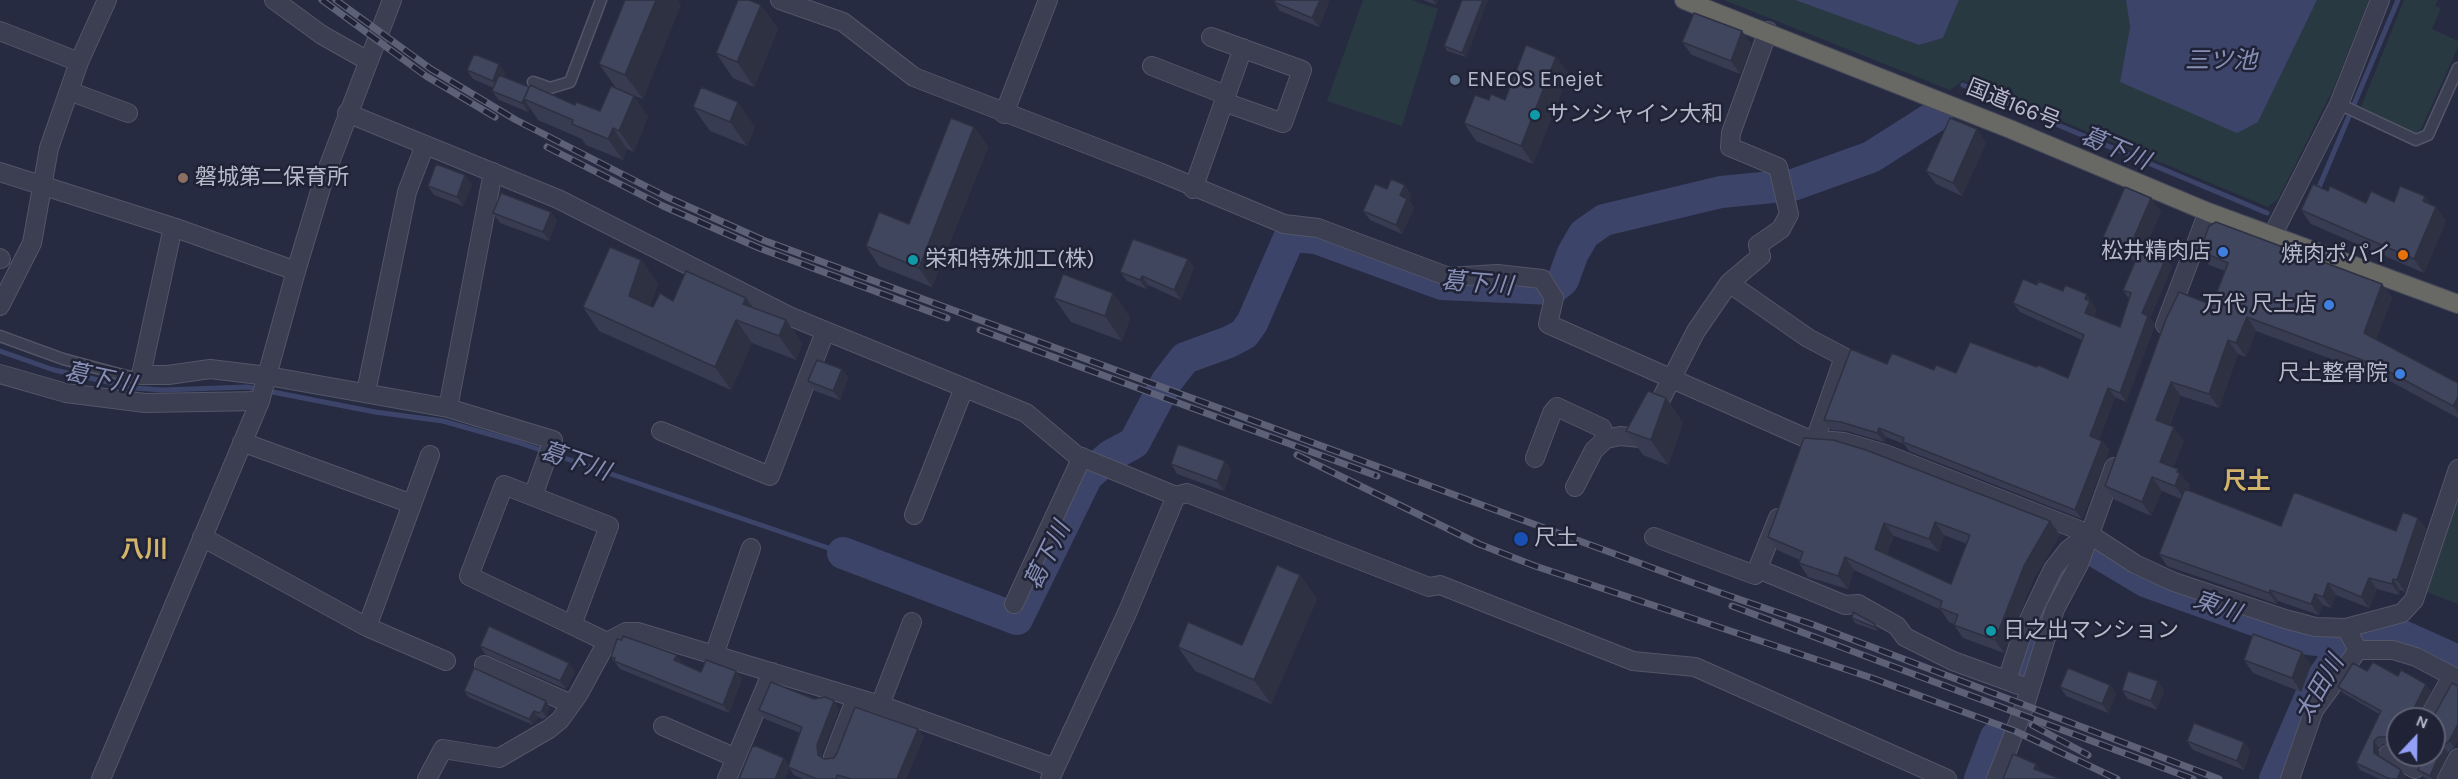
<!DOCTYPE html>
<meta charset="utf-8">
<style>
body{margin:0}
#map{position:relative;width:2458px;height:779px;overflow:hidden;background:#272b41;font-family:Karla,sans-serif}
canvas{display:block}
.north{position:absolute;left:2386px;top:707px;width:60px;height:60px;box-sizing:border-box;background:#202336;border:2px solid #5d5f72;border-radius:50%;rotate:22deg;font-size:16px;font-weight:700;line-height:24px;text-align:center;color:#b8bacb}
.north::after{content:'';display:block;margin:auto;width:21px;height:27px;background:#939ff5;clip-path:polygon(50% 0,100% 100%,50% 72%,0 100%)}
</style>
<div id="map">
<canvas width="2458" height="779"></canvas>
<div class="north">N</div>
</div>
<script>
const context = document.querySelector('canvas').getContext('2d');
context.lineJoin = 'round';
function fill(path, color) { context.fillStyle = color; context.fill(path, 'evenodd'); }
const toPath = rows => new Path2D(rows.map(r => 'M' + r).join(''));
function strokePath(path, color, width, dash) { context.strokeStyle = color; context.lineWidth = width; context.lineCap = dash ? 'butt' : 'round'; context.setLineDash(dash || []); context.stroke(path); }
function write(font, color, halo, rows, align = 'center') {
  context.font = font + ' Karla,"Noto Sans JP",sans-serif'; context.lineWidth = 5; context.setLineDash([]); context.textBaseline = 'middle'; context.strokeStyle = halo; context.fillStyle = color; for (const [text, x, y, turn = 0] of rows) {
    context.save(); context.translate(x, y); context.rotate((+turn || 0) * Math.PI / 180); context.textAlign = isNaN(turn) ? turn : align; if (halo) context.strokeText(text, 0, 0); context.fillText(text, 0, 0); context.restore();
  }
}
fill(toPath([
 [1363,0,1411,0,1438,9,1402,126,1327,101],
 [1724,0,1795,0,1919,45,1943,38,1959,0,2126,0,2130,27,2120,82,2258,122,2317,0,2369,0,2334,87,2278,199,2268,207,1963,80,1950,90],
 [2404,0,2438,0,2435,6,2441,8,2432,29,2458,41,2458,47,2421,129,2417,133,2361,107],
 [2453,502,2458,503,2458,604,2424,591]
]), '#293942');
fill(toPath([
 [1795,0,1959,0,1943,38,1919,45],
 [2126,0,2317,0,2258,122,2237,133,2120,82,2130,27]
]), '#3d4469');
strokePath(toPath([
 [1963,85,2267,213],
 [2317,192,2398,0],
 [0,351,54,370,134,388,163,390,247,387,375,412,443,421,517,442,843,553]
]), '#3d4469', 5);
strokePath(toPath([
 [2095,551,2147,582,2308,639,2346,644],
 [843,553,1017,619,1087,476,1110,456,1134,443,1167,381,1185,358,1229,342,1244,334,1252,323,1290,236,1316,238,1442,284,1552,289,1563,280,1573,253,1584,234,1604,220,1721,192,1793,185,1871,157,1937,115],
 [2020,677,2053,585,2065,568],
 [1980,779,1996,737],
 [2275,779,2312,693,2346,644,2373,633,2398,634,2458,661]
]), '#3d4469', 32);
const service = toPath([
 [533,82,550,88,570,82,601,0],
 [2339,104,2416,140,2428,135,2458,68],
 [0,336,63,359,130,377,141,375]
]);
const minor = toPath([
 [274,0,322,35,368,61],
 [780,0,843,22,914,77,1159,172,1284,224,1318,228,1449,277,1497,274,1542,279,1554,298,1548,324,1808,439,1844,442,1885,454,2089,534,2135,564,2174,582,2285,619,2315,627,2346,628,2358,650],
 [0,31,79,62],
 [1211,37,1302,70,1283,123,1224,102],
 [1152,66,1226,95],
 [69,91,128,113],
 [1004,114,1048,0],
 [0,172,173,227,296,271,260,401,101,779],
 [1193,189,1243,48],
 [173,227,141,375,168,375,210,369,268,376,448,408,553,440,533,496],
 [2273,234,2339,104,2380,0],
 [0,258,1,259],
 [1729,283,1808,338,1844,357,1815,440],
 [0,306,32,243,49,148,79,62,107,0],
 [2165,325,2208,212],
 [366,392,407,192,425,145],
 [448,408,493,172],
 [661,431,770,476,825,332],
 [242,442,412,504],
 [1535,458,1552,413,1557,407,1602,428,1606,439],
 [1575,487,1594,450,1606,439,1620,436,1641,438,1696,331,1729,283,1761,256,1758,245,1781,229,1789,214,1778,167,1730,147,1731,133,1768,31],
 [914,515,964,388],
 [202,537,367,627,446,661],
 [1654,537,1755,575,1778,518],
 [1758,569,1845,605,1858,604,1897,626,1905,637,1953,661,2030,689],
 [1014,604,1082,457],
 [572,625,609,526,504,485,469,576,572,625,607,642],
 [367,627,430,455],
 [2346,628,2402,613,2414,600,2458,469],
 [2358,650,2393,650,2416,657,2458,679],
 [714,655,751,548],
 [484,665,571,704],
 [2007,680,2023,632,2053,569,2068,550,2089,534],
 [880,705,912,622],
 [2428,719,2452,676],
 [663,726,736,758],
 [2388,754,2415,769],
 [833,757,856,698],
 [427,779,443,749,499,758,549,729,560,720,578,695,607,642,626,632,638,632,880,705,1055,768],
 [727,779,772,672],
 [1050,779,1127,613,1176,496,1187,493,1429,587,1440,585,1633,661],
 [1996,779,2025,705,2055,609,2079,564,2114,467],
 [2290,779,2314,710,2358,650],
 [2447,779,2458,758]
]);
const tertiary = toPath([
 [347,113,558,199,789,316,1026,413,1076,455,1176,496],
 [296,271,324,178,392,0],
 [0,374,66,393,145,403,260,401],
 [1633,661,1695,667,1947,779]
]);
const trunk = toPath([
 [1684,0,2010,129,2208,212,2458,304]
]);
strokePath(service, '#535668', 13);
strokePath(minor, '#535668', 20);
strokePath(tertiary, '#535668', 20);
strokePath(trunk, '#434658', 20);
strokePath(service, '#3b3f51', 10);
strokePath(minor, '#3b3f51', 18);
strokePath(tertiary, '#3b3f51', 18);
strokePath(trunk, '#686865', 18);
const rail = toPath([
 [322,0,426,76,495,117],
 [336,0,431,69,516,120,667,197,763,240,1718,592,1814,625,2219,779],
 [547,147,663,206,759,248,947,318],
 [980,330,1377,476],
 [1297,455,1479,544,1535,566,1872,678,2015,731,2117,779],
 [1732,606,2193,779],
 [2032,725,2088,755]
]);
strokePath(rail, '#5d6178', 7);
strokePath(rail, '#202336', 4.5, [14]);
fill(toPath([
 [1275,0,1328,0,1329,2,1319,27,1280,11,1274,2],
 [1423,0,1438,0,1436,5],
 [1462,0,1488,0,1466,57,1447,51,1444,46],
 [681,4,643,99,627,93,648,116,634,152,627,149,623,160,586,145,582,139,538,120,530,108,528,112,499,100,492,91,494,88,473,79,467,70,506,73,504,77,575,105,600,111,616,88,599,64],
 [761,5,778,29,754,87,733,78,716,53],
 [1742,31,1751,45,1740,74,1692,55,1682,42],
 [1556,57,1569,74,1533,164,1476,141,1464,123,1489,100,1505,100],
 [693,107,755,127,747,146,710,131],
 [974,127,988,147,932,287,879,266,866,246,909,224],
 [1977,129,1986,143,1962,196,1936,184,1926,171],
 [472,184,463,206,434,195,428,186],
 [2328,191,2366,203,2394,202,2425,196,2431,205,2436,207,2446,221,2424,273,2311,224,2301,210],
 [1411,194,1409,200,1414,208,1402,234,1370,220,1363,211],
 [2151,198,2161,212,2144,249,2166,258,2172,267,2150,318,2155,325,2126,402,2115,397,2099,440,2102,441,2109,450,2082,519,1909,451,1904,444,1886,437,1884,442,1847,431,1831,430,1824,420,1887,364,1956,373,2068,378,2082,340,2020,312,2013,303,2037,285,2063,291,2087,294,2093,303,2093,305,2096,310,2094,317,2120,327,2129,299,2123,290,2135,261,2112,251,2103,237],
 [551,212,557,221,549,241,500,223,493,213],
 [2200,251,2382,284,2392,298,2376,339,2458,383,2458,418,2388,380,2256,331,2246,357,2238,354,2219,408,2181,396,2170,425,2184,441,2173,467,2188,483,2190,487,2189,490,2281,526,2396,531,2418,518,2426,529,2405,592,2400,590,2399,595,2377,589,2369,608,2336,595,2331,608,2323,605,2319,615,2278,601,2277,604,2167,566,2159,554,2181,499,2162,491,2151,516,2115,500,2105,486,2212,305,2225,271,2209,265],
 [1188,259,1194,268,1181,300,1148,285,1146,289,1127,281,1120,272],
 [641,260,658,284,650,305,653,307,673,301,746,298,753,308,786,320,802,344,796,360,752,343,731,390,599,331,583,307],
 [1113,293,1130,318,1122,341,1071,322,1054,298],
 [842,369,848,378,840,400,815,391,808,381],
 [1666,398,1683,423,1668,465,1643,455,1626,431],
 [1804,438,2050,521,2060,535,2033,580,2004,653,1963,638,1954,625,1954,624,1949,622,1941,610,1854,570,1848,589,1808,577,1799,563,1800,560,1777,550,1768,537],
 [1944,535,1967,544,1951,584,1887,554,1894,536,1939,552],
 [1225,461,1231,470,1224,491,1177,474,1171,464],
 [1300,575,1317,599,1271,704,1195,671,1178,647,1242,645],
 [1852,618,1878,628,1877,631,1855,623],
 [480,646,575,671,566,689,485,654],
 [677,655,682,663,701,672,742,679,729,713,620,669,611,657],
 [2244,660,2311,665,2301,692,2253,673],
 [2367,671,2398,676,2431,691,2417,719,2398,719,2398,747,2393,744,2383,744,2379,748,2379,756,2401,770,2406,777,2405,779,2380,779,2360,770,2356,763,2379,714,2343,693,2338,687],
 [2110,685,2116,694,2108,713,2066,696,2060,687],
 [2458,686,2458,740,2454,747,2448,753,2436,779,2427,779,2423,777,2418,770,2421,761,2420,759,2413,755,2434,755],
 [2122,690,2164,690,2157,710,2128,699],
 [464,691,550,707,546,717,543,719,538,717,533,725,468,697],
 [839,709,822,753,823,759,834,758,924,737,906,779,803,779,794,775,789,768,785,779,789,765,800,733,765,719,759,710],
 [2187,741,2244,742,2250,751,2244,770,2193,750]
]), '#383c52');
fill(toPath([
 [656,0,678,0,681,4,643,99,625,75],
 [1320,0,1328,0,1329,2,1319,27,1312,18],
 [1433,0,1438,0,1436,5],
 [1483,0,1488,0,1466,57,1462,53],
 [761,5,778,29,754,87,737,62],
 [1742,31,1751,45,1740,74,1731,61],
 [1556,57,1569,74,1533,164,1521,146],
 [499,64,506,73,499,90,493,81],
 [634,96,648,116,634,152,619,131],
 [524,99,530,108,528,112,522,103],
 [738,102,755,127,747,146,730,122],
 [974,127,988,147,932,287,919,268],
 [613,128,627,149,623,160,608,139],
 [1977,129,1986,143,1962,196,1953,183],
 [465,175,472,184,463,206,457,197],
 [1405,185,1411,194,1409,200,1414,208,1402,234,1396,225,1400,195],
 [2425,196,2434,210,2436,207,2446,221,2424,273,2414,259,2423,201],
 [2151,198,2161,212,2138,262,2129,249],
 [551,212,557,221,549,241,543,232],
 [2166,258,2172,267,2150,318,2155,325,2126,402,2120,393,2142,313],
 [1188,259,1194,268,1181,300,1174,290],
 [641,260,658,284,645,319,629,296],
 [1142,276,1148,285,1146,289,1140,280],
 [2382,284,2392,298,2373,347,2364,333],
 [1113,293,1130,318,1122,341,1105,316],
 [2087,294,2093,303,2093,305,2096,310,2091,323,2085,313,2085,299],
 [746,298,762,321,743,304],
 [2247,317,2256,331,2246,357,2236,343],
 [736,320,752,343,731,390,715,367],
 [786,320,802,344,796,360,779,336],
 [2228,340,2238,354,2219,408,2209,394],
 [842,369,848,378,840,400,833,391],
 [2171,382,2181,396,2166,434,2156,420],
 [2108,388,2115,397,2097,445,2090,436],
 [2458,397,2458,413,2453,406],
 [1666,398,1683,423,1668,465,1651,440],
 [2174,427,2184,441,2170,476,2160,462],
 [1879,428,1886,437,1884,442,1877,433],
 [2102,441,2109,450,2082,519,2075,510],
 [1225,461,1231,470,1224,491,1217,481],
 [2178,469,2190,487,2185,500,2175,486],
 [2152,477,2162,491,2151,516,2142,502],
 [2418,518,2426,529,2405,592,2397,580],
 [2050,521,2060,535,2033,580,2004,653,1995,640,2024,566],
 [1935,522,1944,535,1939,552,1929,539],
 [1884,523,1894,536,1884,562,1875,549],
 [1845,557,1854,570,1848,589,1838,576],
 [1300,575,1317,599,1271,704,1254,680],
 [2369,578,2377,589,2369,608,2361,597],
 [2393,579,2400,590,2399,595,2392,584],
 [2328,583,2336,595,2331,608,2323,597],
 [2270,590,2278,601,2277,604,2269,593],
 [2315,594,2323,605,2319,615,2311,604],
 [1875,624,1878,628,1877,631,1874,627],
 [2302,652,2311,665,2301,692,2292,678],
 [677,655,682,663,680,668,674,660],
 [569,663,575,671,566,689,560,681],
 [736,671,742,679,729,713,723,705],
 [2158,681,2164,690,2157,710,2151,701],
 [2426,684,2431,691,2416,719,2412,712],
 [2110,685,2116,694,2108,713,2102,704],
 [546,701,550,707,546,717,542,711],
 [834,701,839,709,822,753,824,764,818,755,817,745],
 [534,711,538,717,533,725,529,719],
 [2458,724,2458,740,2454,747,2449,741],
 [918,729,924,737,906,779,897,779],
 [2374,741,2379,748,2379,760,2374,753],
 [2244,742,2250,751,2244,770,2237,761],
 [2443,746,2448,753,2436,779,2432,779,2430,776],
 [784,758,790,767,788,767,789,768,785,779,775,779],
 [2036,764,2043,773,2034,769],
 [2401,770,2406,777,2405,779,2397,779]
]), '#2e3142');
const building = toPath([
 [625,0,656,0,625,75,599,64,625,0],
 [738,0,749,0,761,5,737,62,716,53,738,0],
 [1275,0,1320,0,1312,18,1274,2,1275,0],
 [1462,0,1483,0,1462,53,1444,46,1462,0],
 [1694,13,1742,31,1731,61,1682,42,1694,13],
 [1526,45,1556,57,1521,146,1464,123,1475,95,1489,100,1491,94,1505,100,1526,45],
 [474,54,499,64,493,81,467,70,474,54],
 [499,75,529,87,522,103,492,91,499,75],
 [530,85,575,105,576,102,600,111,611,86,634,96,619,131,613,128,608,139,572,124,573,120,524,99,530,85],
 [701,87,738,102,730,122,693,107,701,87],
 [951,118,974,127,919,268,866,246,879,212,909,224,951,118],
 [1950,118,1977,129,1953,183,1926,171,1950,118],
 [436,164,465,175,457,197,428,186,436,164],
 [1391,179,1405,185,1400,195,1407,199,1396,225,1363,211,1375,184,1387,189,1391,179],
 [2313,184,2328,191,2330,186,2366,203,2371,191,2394,202,2400,186,2425,196,2423,201,2436,207,2414,259,2301,210,2313,184],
 [2125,187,2151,198,2129,249,2103,237,2125,187],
 [501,193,551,212,543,232,493,213,501,193],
 [2216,222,2382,284,2364,333,2458,383,2458,397,2453,406,2378,366,2247,317,2236,343,2228,340,2209,394,2171,382,2156,420,2174,427,2160,462,2178,469,2177,472,2180,473,2175,486,2152,477,2142,502,2105,486,2166,319,2179,292,2212,305,2228,263,2200,251,2209,226,2216,222],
 [1133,239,1188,259,1174,290,1142,276,1140,280,1120,272,1133,239],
 [610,247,641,260,629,296,653,307,660,293,673,301,686,271,746,298,743,304,786,320,779,336,736,320,715,367,583,307,610,247],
 [2141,248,2166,258,2142,313,2148,316,2120,393,2108,388,2090,436,2102,441,2075,510,1903,442,1904,438,1879,428,1877,433,1841,422,1824,420,1851,349,1887,364,1892,353,1934,370,1936,365,1956,373,1970,342,2037,367,2038,365,2068,378,2084,335,2013,303,2023,279,2037,285,2038,281,2063,291,2065,285,2087,294,2085,299,2090,301,2085,313,2120,327,2131,293,2123,290,2141,248],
 [1063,274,1113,293,1105,316,1054,298,1063,274],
 [817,360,842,369,833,391,808,381,817,360],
 [1648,391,1666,398,1651,440,1626,431,1648,391],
 [1804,438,1833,440,1866,450,2050,521,2024,566,1995,640,1954,625,1958,615,1940,608,1942,601,1845,557,1838,576,1799,563,1803,552,1768,537,1804,438],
 [1935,522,1970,535,1951,584,1875,549,1884,523,1929,539,1935,522],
 [1178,444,1225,461,1217,481,1171,464,1178,444],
 [2185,489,2281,526,2294,492,2396,531,2403,512,2418,518,2397,580,2393,579,2392,584,2369,578,2361,597,2328,583,2323,597,2315,594,2311,604,2270,590,2269,593,2159,554,2185,489],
 [1277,565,1300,575,1254,680,1178,647,1188,622,1242,645,1277,565],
 [1853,612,1875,624,1874,627,1852,618,1853,612],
 [489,626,569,663,560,681,480,646,489,626],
 [2253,634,2302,652,2292,678,2244,660,2253,634],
 [623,636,677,655,674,660,701,672,706,660,736,671,723,705,614,661,615,658,611,657,617,639,622,640,623,636],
 [2373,662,2398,676,2401,670,2426,684,2412,712,2416,719,2398,719,2398,743,2388,737,2378,737,2374,741,2374,753,2401,770,2397,779,2390,779,2356,763,2381,711,2338,687,2353,663,2367,671,2373,662],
 [474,668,546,701,542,711,539,713,534,711,529,719,464,691,474,668],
 [2068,668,2110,685,2102,704,2060,687,2068,668],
 [2128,671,2158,681,2151,701,2122,690,2128,671],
 [771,682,814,699,825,697,834,701,817,745,818,755,824,759,834,758,837,753,855,707,918,729,897,779,852,779,837,775,836,779,817,779,788,767,802,727,759,710,771,682],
 [2452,683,2458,686,2458,724,2449,741,2443,746,2430,776,2418,770,2421,761,2417,755,2434,755,2434,719,2432,719,2452,683],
 [2194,723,2244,742,2237,761,2187,741,2194,723],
 [756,746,784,758,775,779,739,779,752,747,756,746],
 [2013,754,2036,764,2034,769,2061,779,2003,779,2013,754]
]);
fill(building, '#41465f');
strokePath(building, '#2e3142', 1.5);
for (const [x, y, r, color] of [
 [1455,80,6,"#5c6f8a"],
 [1535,115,6,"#0f9aa8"],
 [183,178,6,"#8d6e63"],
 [2223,252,6,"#3f7fe0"],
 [2403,255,6,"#e8710a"],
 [913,260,6,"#0f9aa8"],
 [2329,305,6,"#3f7fe0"],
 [2400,374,6,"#3f7fe0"],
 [1521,539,8,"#1a4fb4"],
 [1991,631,6,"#0f9aa8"]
]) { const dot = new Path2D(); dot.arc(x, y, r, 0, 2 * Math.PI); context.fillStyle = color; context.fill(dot); strokePath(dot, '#202336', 2); }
write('22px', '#b8bacb', '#202336', [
 ["ENEOS Enejet",1467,80],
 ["サンシャイン大和",1547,115],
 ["磐城第二保育所",195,178],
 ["松井精肉店",2211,252,"right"],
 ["焼肉ポパイ",2391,255,"right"],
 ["栄和特殊加工(株)",925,260],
 ["万代 尺土店",2317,305,"right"],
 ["尺土整骨院",2388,374,"right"],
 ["尺土",1534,539],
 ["日之出マンション",2003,631]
], 'left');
write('22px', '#b8bacb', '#202336', [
 ["国道166号",2013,105,22]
]);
write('italic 24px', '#878fb6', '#202336', [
 ["三ツ池",2221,61],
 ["葛下川",2115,149,23],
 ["葛下川",1477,284,5],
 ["葛下川",100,379,12],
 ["葛下川",575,462,19],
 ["葛下川",1048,556,-64],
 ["東川",2217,607,19],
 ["太田川",2320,689,-60]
]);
write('bold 24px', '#d3b46b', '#202336', [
 ["尺土",2247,482],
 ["八川",144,550]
]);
</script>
